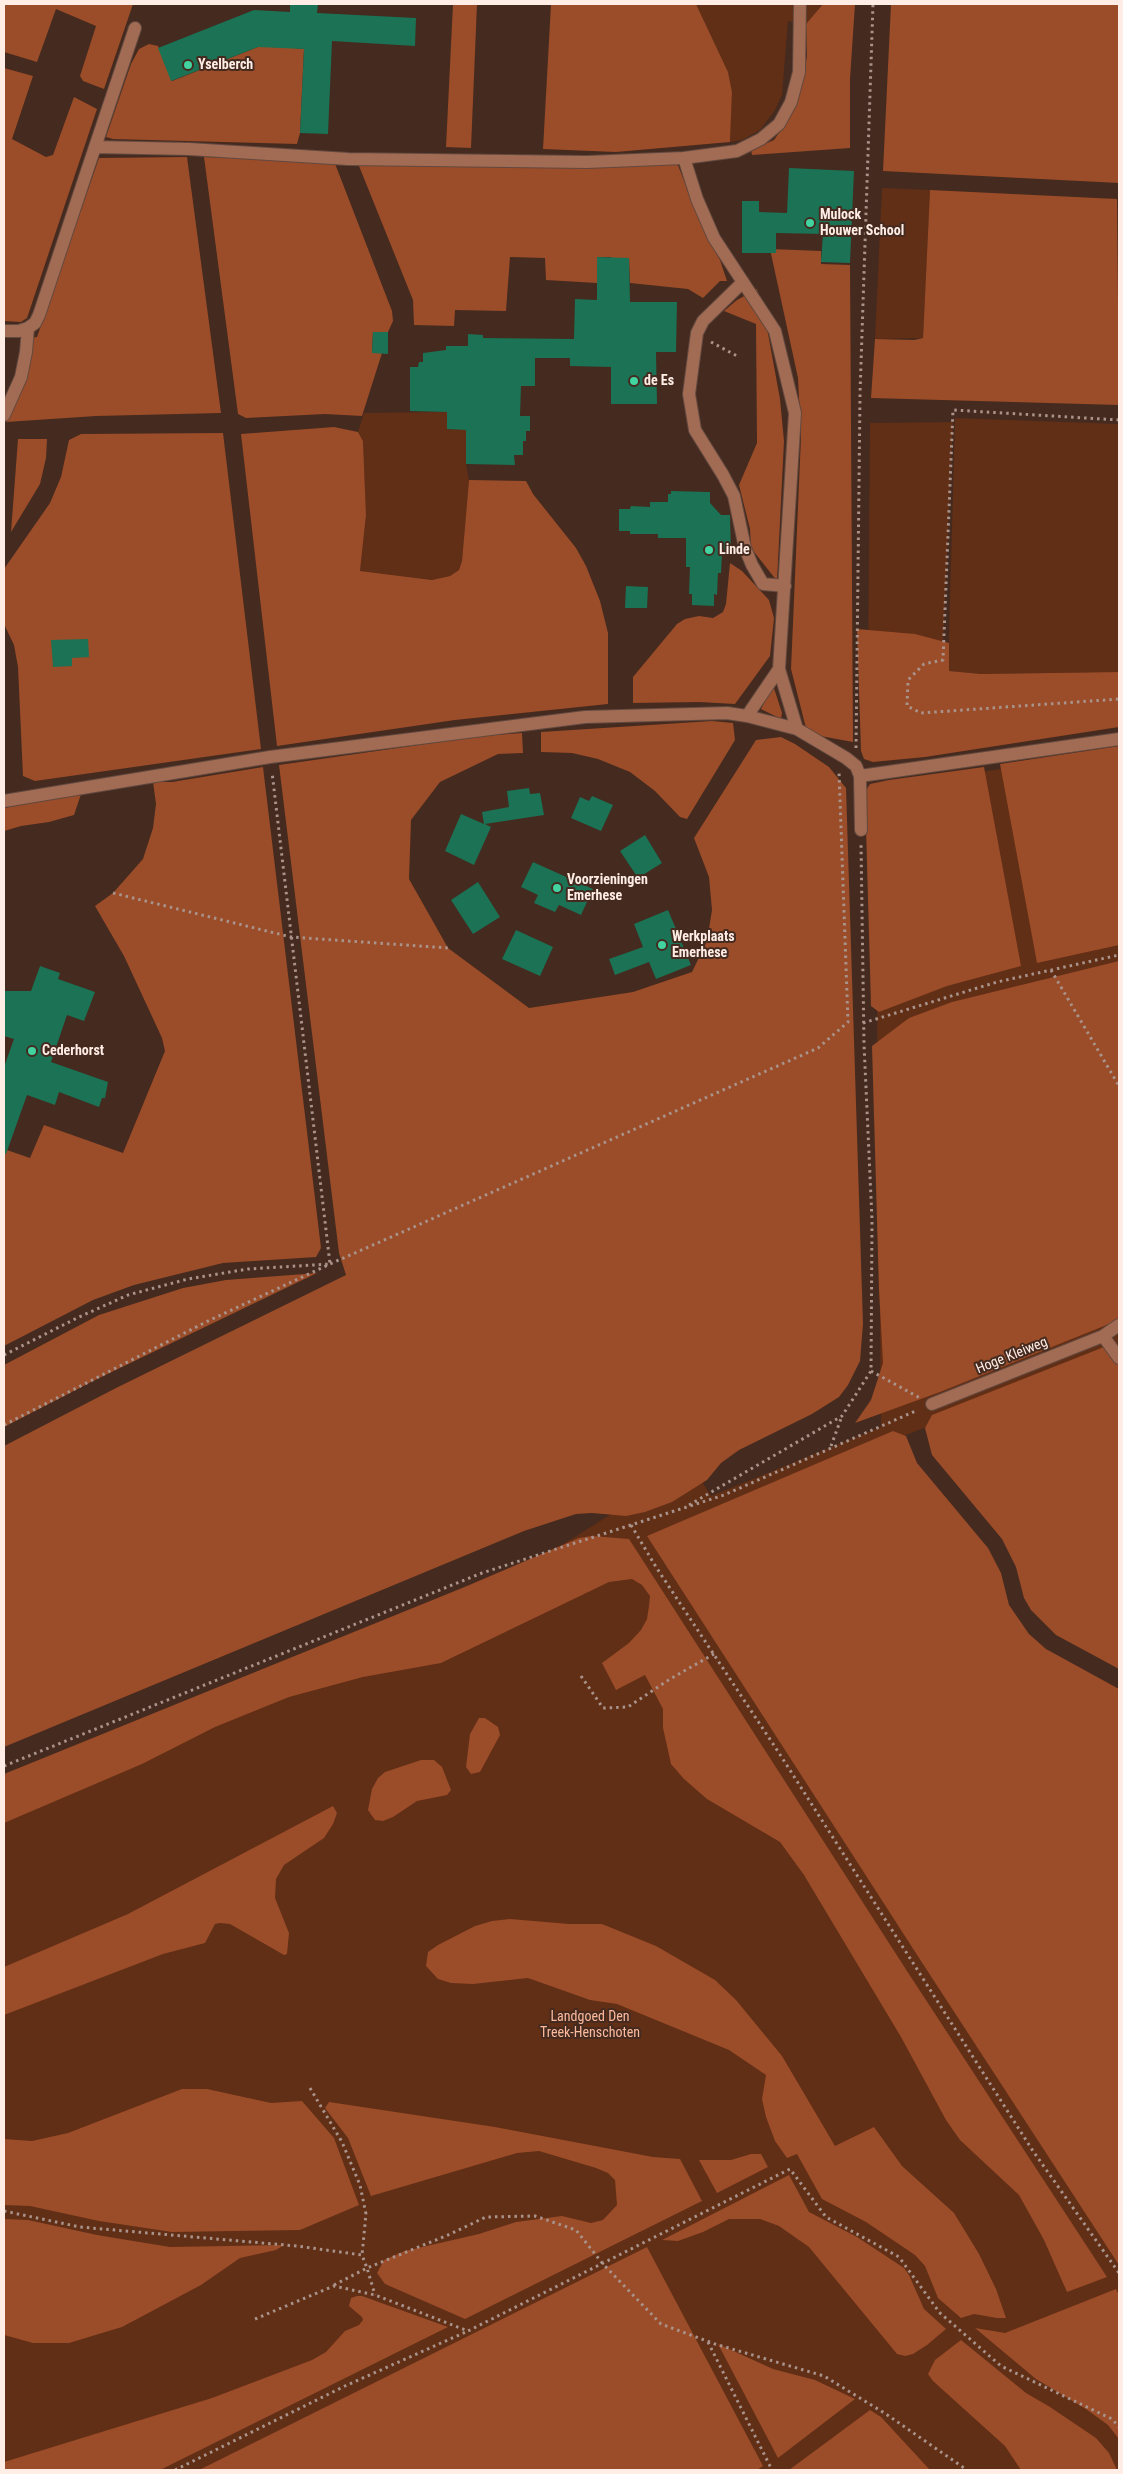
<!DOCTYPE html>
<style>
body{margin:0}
#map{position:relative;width:1123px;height:2474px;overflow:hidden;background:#442a1f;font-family:"Roboto Condensed",sans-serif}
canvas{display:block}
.frame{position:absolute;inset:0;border:5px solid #ffede6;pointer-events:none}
</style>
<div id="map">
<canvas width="1123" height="2474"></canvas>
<div class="frame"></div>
</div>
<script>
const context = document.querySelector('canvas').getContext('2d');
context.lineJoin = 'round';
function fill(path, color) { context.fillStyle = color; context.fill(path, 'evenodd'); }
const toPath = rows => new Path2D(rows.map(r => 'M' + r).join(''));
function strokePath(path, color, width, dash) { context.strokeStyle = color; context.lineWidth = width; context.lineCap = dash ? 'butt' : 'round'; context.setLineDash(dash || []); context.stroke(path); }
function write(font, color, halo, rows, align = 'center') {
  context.font = font + ' "Roboto Condensed",sans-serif'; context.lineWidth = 4; context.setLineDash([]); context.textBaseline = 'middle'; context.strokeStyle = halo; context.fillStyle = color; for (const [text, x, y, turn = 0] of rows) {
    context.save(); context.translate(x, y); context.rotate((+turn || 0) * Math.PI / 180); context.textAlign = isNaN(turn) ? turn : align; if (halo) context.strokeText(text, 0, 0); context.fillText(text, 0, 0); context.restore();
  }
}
fill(toPath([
 [696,4,823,4,806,24,788,21,782,95,775,110,760,130,742,140,730,142,732,92,728,72],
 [882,188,930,190,923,338,875,339],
 [447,400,447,429,477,430,466,436,466,464,469,480,462,561,459,570,450,576,432,580,360,571,366,515,363,441,358,432,364,413,441,412],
 [955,418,1119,424,1119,672,981,674,948,671],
 [953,422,943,645,868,674,870,423],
 [1119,751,1119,1544,1025,1388,891,1441,1119,2144,1119,2470,4,2470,4,1782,506,1580,691,1464,711,1496,881,1427,875,788]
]), '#612e16');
fill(toPath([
 [4,4,133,4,104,89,83,81,80,76,96,26,56,9,37,62,4,52],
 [453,4,477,4,471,148,446,147],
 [551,4,696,4,728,72,732,92,730,142,616,152,543,149],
 [823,4,855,4,850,79,850,148,752,155,751,150,774,140,790,117,802,85,807,56,806,24],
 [891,4,1119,4,1119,183,883,171],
 [149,44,158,46,172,81,263,45,304,49,300,133,297,144,113,139,106,137,131,64,139,49],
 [4,68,33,76,12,139,46,157,53,155,74,97,97,109,27,318,21,322,4,321],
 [187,157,221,413,96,416,6,422,22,383,28,338,37,337,99,158],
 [204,157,334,161,392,311,393,321,388,332,373,332,372,353,382,353,362,416,325,414,246,418,238,414],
 [357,161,677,163,707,237,720,260,727,281,720,281,703,298,688,289,630,283,629,258,611,259,611,257,598,257,597,283,546,280,545,258,510,257,506,311,455,310,454,326,414,325,413,300],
 [930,190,1117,199,1119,405,871,398,875,339,914,340,923,338],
 [770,249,821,251,821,264,850,265,853,742,815,735,807,732,791,669,801,437,798,378],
 [757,289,767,328,780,399,784,441,777,581,751,548,750,529,739,485,757,443,756,324,724,311,737,300],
 [334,427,358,432,363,441,366,515,360,571,432,580,450,576,459,570,462,561,469,480,526,481,533,494,576,548,586,566,600,601,608,633,608,704,455,720,277,746,241,434],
 [223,433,261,749,35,781,23,776,18,667,14,645,4,624,4,569,50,503,61,477,69,440,81,434],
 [18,439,47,439,46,458,40,484,11,532],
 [730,563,742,571,769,600,774,618,770,656,735,704,699,702,633,703,633,677,677,624,685,619,699,616,713,618,723,612,726,604],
 [857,629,915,634,949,643,949,671,981,674,1119,672,1119,727,925,757,873,762,864,759,861,751],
 [773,685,782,713,781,719,761,709],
 [712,721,733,723,735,740,687,819,680,817,655,791,630,772,598,759,572,753,541,752,541,732],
 [522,733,523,753,498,754,440,782,411,820,409,879,448,948,529,1008,633,992,692,972,707,941,712,910,709,877,694,838,756,740,781,737,795,744,829,767,846,788,863,1324,860,1361,848,1385,839,1397,812,1414,739,1450,721,1463,707,1480,672,1502,645,1512,626,1516,592,1513,576,1514,524,1531,4,1747,4,1446,116,1388,346,1275,339,1253,279,765,481,736],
 [1119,746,1119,945,1037,963,1000,764],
 [263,767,321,1248,316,1257,223,1263,134,1285,93,1300,4,1346,4,1149,30,1158,44,1125,123,1153,165,1051,162,1038,124,956,95,906,113,893,143,859,153,828,156,804,153,782,172,782],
 [984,767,1021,966,947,986,879,1012,871,1006,865,792,870,784,889,780],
 [81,794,74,815,49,822,21,826,4,831,4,808],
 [1119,961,1119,1320,940,1392,855,1423,871,1400,883,1363,879,1290,872,1046,909,1018,952,1002],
 [317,1273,93,1381,4,1427,4,1365,99,1315,183,1288,226,1280],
 [1109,1345,1119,1357,1119,1669,1056,1635,1031,1610,1024,1598,1016,1567,1002,1539,932,1455,925,1428,932,1415],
 [893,1431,906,1436,917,1463,988,1548,1001,1573,1009,1605,1029,1634,1046,1649,1119,1689,1119,2265,921,1961,647,1536],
 [592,1536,629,1539,907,1971,1107,2277,1067,2292,1044,2240,1019,2195,960,2140,946,2120,901,2037,804,1875,780,1842,707,1799,684,1779,671,1764,663,1728,663,1709,645,1675,616,1690,602,1663,629,1643,641,1630,647,1619,649,1606,650,1596,642,1585,632,1579,609,1582,441,1663,363,1677,289,1697,215,1727,142,1764,4,1823,4,1774,467,1586,579,1538],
 [479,1718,485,1718,498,1727,500,1735,480,1772,471,1774,466,1767,470,1734],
 [421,1760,434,1760,442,1767,451,1790,447,1795,417,1801,393,1817,383,1821,375,1820,368,1810,372,1789,378,1778,385,1772],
 [333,1806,337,1813,333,1824,324,1838,284,1865,276,1879,275,1898,289,1933,287,1954,284,1955,230,1924,220,1923,215,1924,205,1943,163,1954,4,2015,4,1967,128,1914],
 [510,1919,569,1924,602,1924,656,1946,715,1980,736,2000,782,2056,835,2146,874,2127,902,2166,954,2213,979,2254,996,2289,1006,2318,997,2318,974,2314,961,2318,938,2298,925,2266,915,2255,866,2222,822,2199,797,2154,787,2158,775,2141,766,2117,762,2099,766,2075,729,2050,617,2004,590,2000,528,1978,473,1984,451,1983,438,1979,426,1966,428,1952,438,1945,475,1926,492,1921],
 [182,2089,207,2089,271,2103,302,2101,334,2138,359,2205,300,2230,172,2232,99,2221,30,2206,4,2205,4,2139,32,2141,68,2133],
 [329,2102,495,2127,653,2157,680,2159,702,2201,465,2319,385,2284,377,2273,384,2260,405,2251,479,2234,516,2222,562,2216,591,2223,603,2220,617,2205,615,2180,608,2173,596,2168,539,2151,517,2153,371,2196,348,2138,325,2108],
 [751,2154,761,2154,768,2167,717,2193,699,2160,731,2160],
 [789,2175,809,2212,857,2237,904,2268,909,2275,924,2309,946,2329,927,2345,913,2354,905,2356,897,2354,809,2247,779,2226,760,2219,729,2219,703,2232,678,2241,662,2240],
 [4,2219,28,2220,97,2235,170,2247,284,2245,276,2250,240,2258,201,2285,122,2327,69,2343,33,2343,4,2335],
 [647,2247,763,2466,757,2470,199,2470],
 [1116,2289,1119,2295,1119,2439,1108,2425,1086,2409,1036,2379,975,2328,1005,2333],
 [357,2296,362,2296,448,2327,160,2470,4,2470,4,2462,212,2398,312,2360,326,2352,345,2331,359,2325,363,2320,362,2317,349,2306,351,2298],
 [961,2340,1026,2393,1050,2407,1096,2438,1109,2453,1117,2470,1021,2470,1005,2446,933,2381,928,2374,935,2360],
 [718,2344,773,2369,815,2380,855,2399,778,2458],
 [870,2410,881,2417,930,2470,789,2470]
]), '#9b4c28');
fill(toPath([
 [290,4,318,4,317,13,416,18,415,46,332,41,328,134,300,133,304,49,258,47,171,81,158,48,254,10,290,12],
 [789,168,854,171,850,263,821,262,823,234,776,233,776,253,742,253,742,201,759,201,759,212,787,213],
 [597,257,629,258,630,302,677,302,676,352,656,352,657,404,611,404,611,367,570,366,570,358,535,358,535,386,521,386,520,416,530,416,530,431,526,431,526,441,523,441,523,455,514,455,515,465,466,464,466,430,447,429,447,412,410,411,410,367,418,367,419,362,423,362,423,353,446,350,446,346,468,346,468,334,483,335,483,338,574,339,575,299,597,300],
 [373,332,388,332,388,354,372,353],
 [671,491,710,492,710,503,721,515,730,515,731,554,722,554,721,573,718,573,717,595,714,594,714,606,692,605,692,594,689,594,690,567,686,567,686,538,658,538,658,534,630,534,630,531,619,531,619,509,630,509,631,506,650,507,650,502,668,502,668,494,671,494],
 [626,586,648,587,647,608,625,608],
 [88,639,89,657,72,658,72,666,53,667,51,640],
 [529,788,530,794,540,793,544,815,485,824,491,827,474,865,445,851,461,814,484,824,482,812,509,807,507,791],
 [592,796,613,805,601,831,571,818,580,797,589,801],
 [645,835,662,863,638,878,620,851],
 [533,862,593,889,581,915,559,905,555,912,534,903,538,895,521,887],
 [478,882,500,917,473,934,451,900],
 [668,910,691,965,656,979,649,962,615,975,609,959,643,947,634,924],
 [516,930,553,947,540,976,502,959],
 [40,966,60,973,58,979,95,992,84,1021,67,1015,51,1062,108,1082,105,1098,102,1098,99,1107,59,1092,55,1105,27,1095,6,1154,4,1153,4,1067,14,1039,4,1036,4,991,31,991]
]), '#1b7254');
const minor = toPath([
 [95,147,135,28],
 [684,158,737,151,761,139,779,124,791,102,799,72,800,4],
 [743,282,703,321,697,333,689,394,695,430,723,475,734,496,745,548,752,565,763,584,785,586],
 [4,331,19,331,28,328,35,323,39,315,95,147,189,149,348,159,587,162,684,158,697,199,714,238,775,331,795,413,779,669,797,729],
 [4,415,21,377,26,352,28,328],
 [747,716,779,669],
 [860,776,1119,739],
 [4,801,270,757,585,717,727,713,747,716,797,729,846,758,856,766,860,776,861,830],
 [1103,1336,1119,1358],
 [932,1404,1103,1336,1119,1325]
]);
strokePath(minor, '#62493f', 14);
strokePath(toPath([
 [711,342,739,357],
 [1119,420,953,410,943,660,924,664,908,680,907,706,921,713,1119,699],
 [856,748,860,394,873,4],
 [113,893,291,937,448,948],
 [1051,970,1119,1086],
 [863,1023,997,982,1119,955],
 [4,1355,77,1318,128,1295,188,1279,248,1269,330,1264,272,772],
 [871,1371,920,1398],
 [4,1425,210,1320,330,1264,818,1048,848,1022,839,772],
 [831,1446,842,1416],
 [689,1505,842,1416,871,1371,872,1220,864,1044,861,843],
 [631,1525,656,1567,779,1753,1033,2151,1119,2273],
 [581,1676,603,1708,628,1707,670,1679,714,1654],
 [4,1766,482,1573,724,1495,918,1410],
 [310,2088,342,2142,360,2185,366,2214,362,2255],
 [4,2211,80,2227,297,2246,362,2255,367,2268,448,2235,486,2217,535,2216,576,2230,603,2264,661,2324,715,2344,824,2376,886,2414,967,2470],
 [334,2285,367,2268,375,2295],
 [255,2319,334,2286,375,2295,468,2331,790,2169,826,2217,899,2257,940,2313,1001,2366,1112,2419,1119,2427],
 [708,2342,772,2470],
 [175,2470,345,2386,468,2331]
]), '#a9938a', 3, [2.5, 4]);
strokePath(minor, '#a26b53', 12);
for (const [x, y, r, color] of [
 [188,65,5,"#41d4a1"],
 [810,223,5,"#41d4a1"],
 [634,381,5,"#41d4a1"],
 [709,550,5,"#41d4a1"],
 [557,888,5,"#41d4a1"],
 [662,945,5,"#41d4a1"],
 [32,1051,5,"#41d4a1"]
]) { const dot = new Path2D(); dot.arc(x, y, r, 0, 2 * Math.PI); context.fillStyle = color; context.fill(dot); strokePath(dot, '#442a1f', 2); }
write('bold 14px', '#ffede6', '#442a1f', [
 ["Yselberch",198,65],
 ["Mulock",820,215],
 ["Houwer School",820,231],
 ["de Es",644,381],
 ["Linde",719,550],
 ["Voorzieningen",567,880],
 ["Emerhese",567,896],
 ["Werkplaats",672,937],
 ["Emerhese",672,953],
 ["Cederhorst",42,1051]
], 'left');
write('14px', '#ffede6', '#442a1f', [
 ["Hoge Kleiweg",1012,1356,-22]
]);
write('14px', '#fdba9d', '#442a1f', [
 ["Landgoed Den",590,2017],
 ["Treek-Henschoten",590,2033]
]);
</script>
